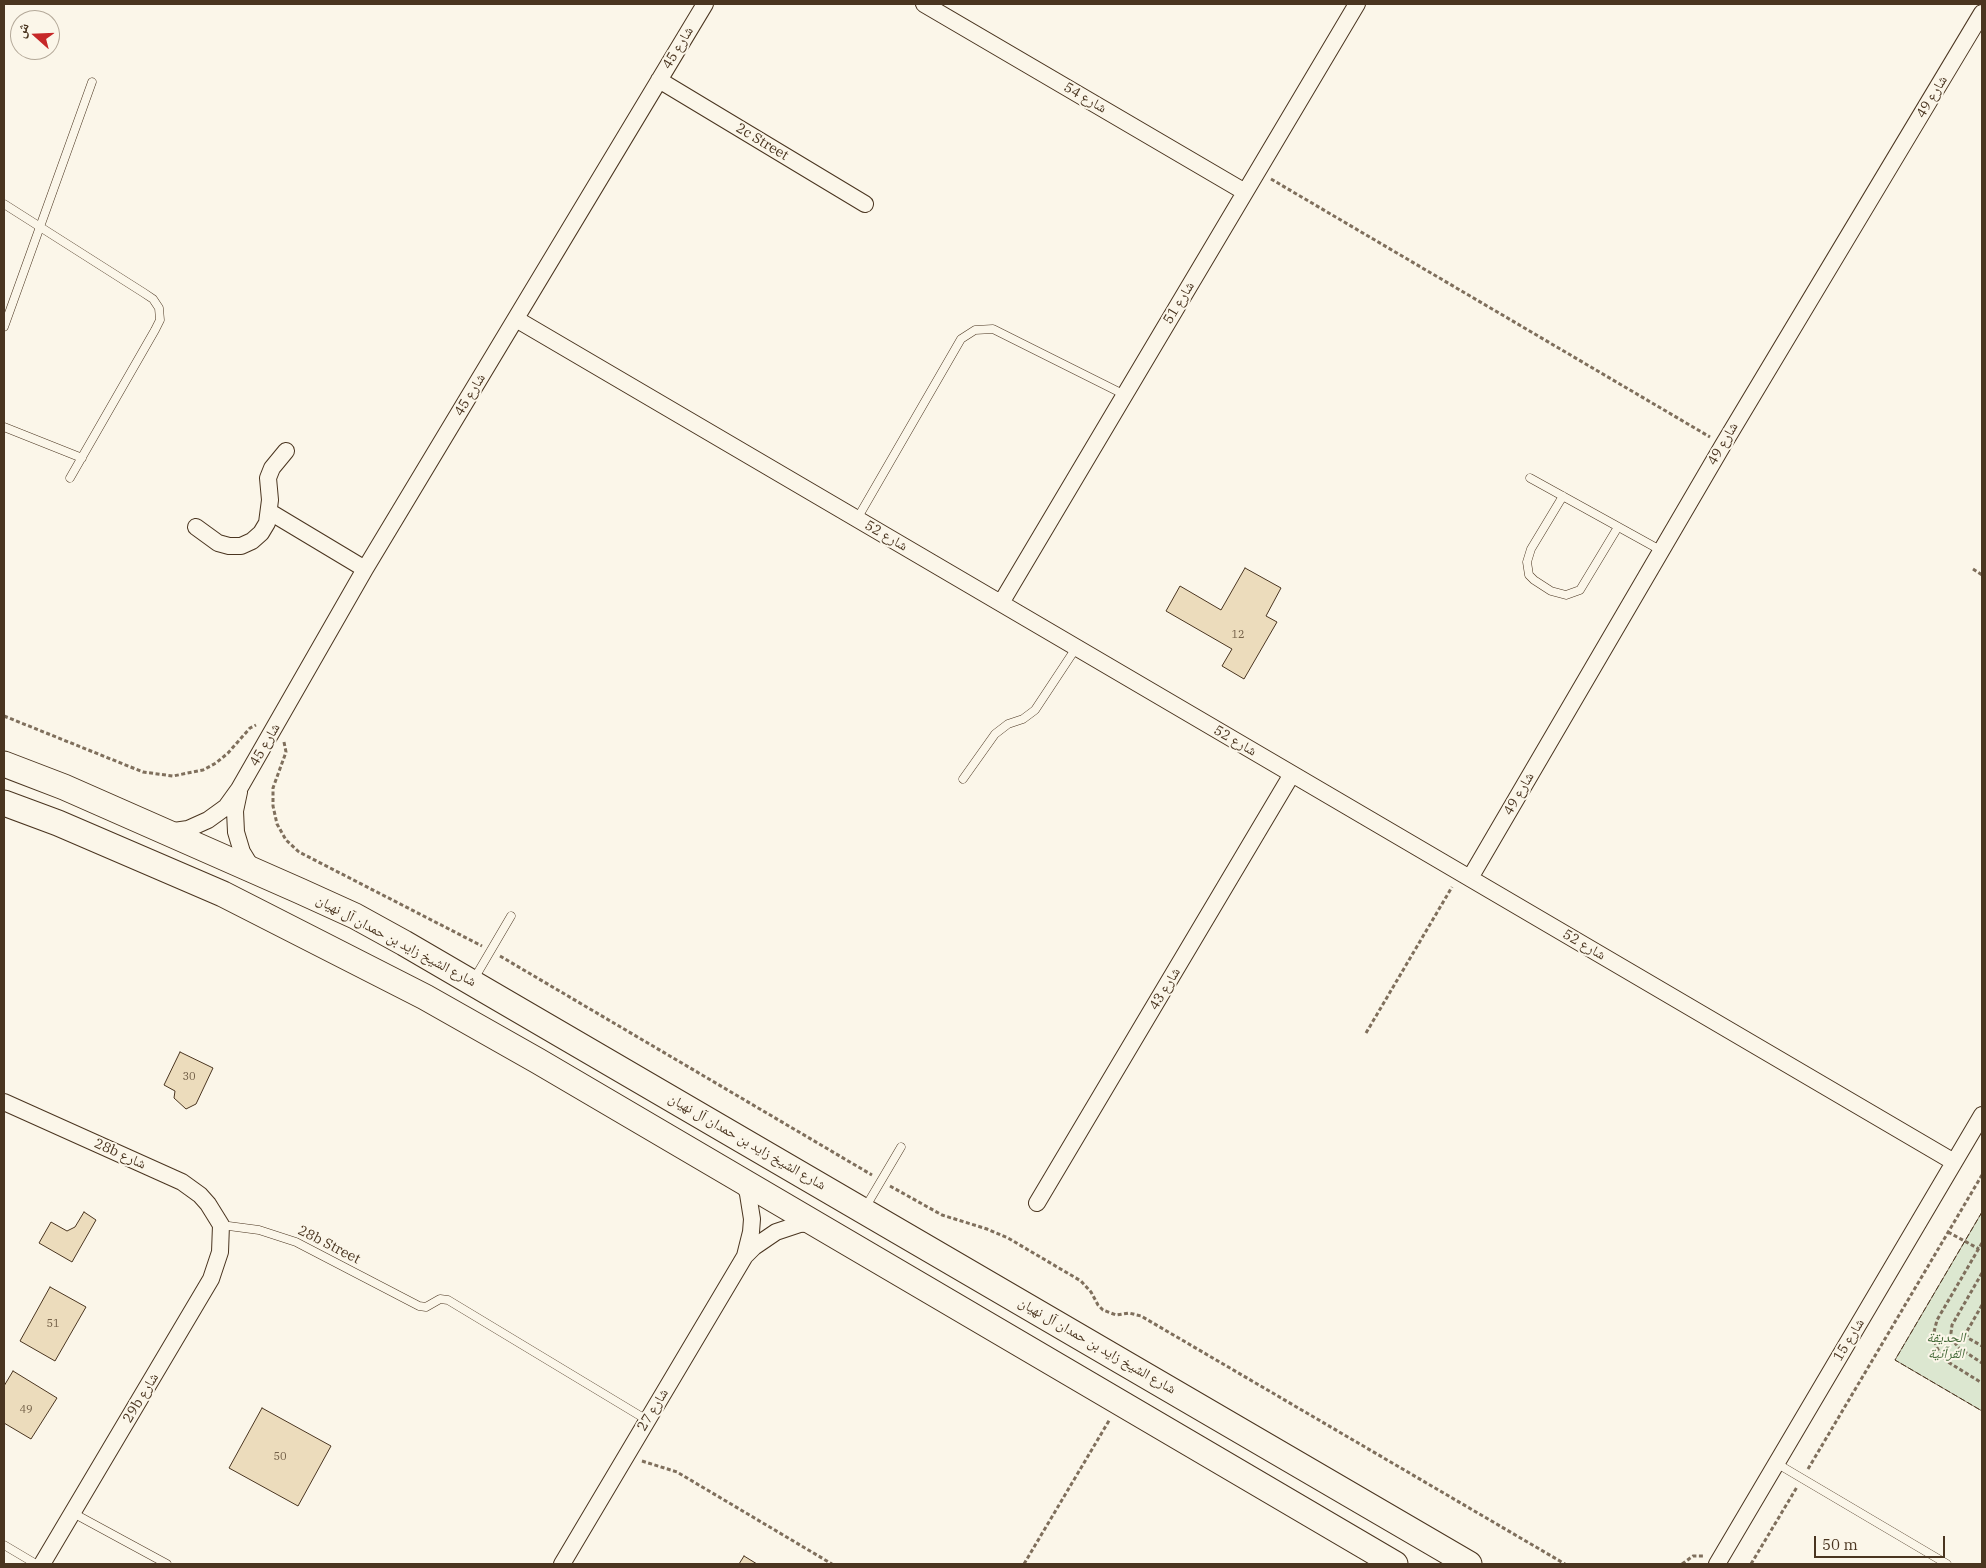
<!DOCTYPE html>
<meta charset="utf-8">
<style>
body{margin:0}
#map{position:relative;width:1986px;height:1568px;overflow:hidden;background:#fbf6e9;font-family:"IBM Plex Serif","Noto Naskh Arabic",serif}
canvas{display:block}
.frame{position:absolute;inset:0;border:5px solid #4a3520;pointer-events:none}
.north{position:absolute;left:10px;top:10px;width:50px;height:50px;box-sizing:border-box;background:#fbf6e9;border:1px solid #b4a999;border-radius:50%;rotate:290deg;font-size:14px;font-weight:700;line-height:20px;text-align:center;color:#4a3520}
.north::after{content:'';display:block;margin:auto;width:18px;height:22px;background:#c62828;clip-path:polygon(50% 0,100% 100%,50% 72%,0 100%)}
.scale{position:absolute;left:1814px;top:1536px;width:131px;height:22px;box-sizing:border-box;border:2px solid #4a3520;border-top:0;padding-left:6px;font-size:15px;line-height:18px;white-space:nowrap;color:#4a3520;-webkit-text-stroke:4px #fbf6e9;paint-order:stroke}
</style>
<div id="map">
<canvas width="1986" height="1568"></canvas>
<div class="frame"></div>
<div class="north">ش</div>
<div class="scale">50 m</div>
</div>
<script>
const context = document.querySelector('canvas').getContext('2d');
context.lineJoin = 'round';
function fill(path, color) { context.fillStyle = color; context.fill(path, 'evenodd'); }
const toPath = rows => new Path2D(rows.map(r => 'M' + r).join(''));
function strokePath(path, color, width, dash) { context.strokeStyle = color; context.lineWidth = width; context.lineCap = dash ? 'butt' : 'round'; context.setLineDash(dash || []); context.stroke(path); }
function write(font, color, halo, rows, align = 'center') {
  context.font = font + ' "IBM Plex Serif","Noto Naskh Arabic",serif'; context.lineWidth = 4; context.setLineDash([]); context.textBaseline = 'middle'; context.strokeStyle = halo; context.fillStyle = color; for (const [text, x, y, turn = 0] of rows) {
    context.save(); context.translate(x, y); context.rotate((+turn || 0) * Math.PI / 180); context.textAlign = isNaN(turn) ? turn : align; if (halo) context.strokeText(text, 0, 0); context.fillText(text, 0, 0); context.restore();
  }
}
const green = toPath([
 [1982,1212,1982,1411,1895,1360,1982,1212]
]);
fill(green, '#dce7d0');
strokePath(green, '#887966', 1);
const building = toPath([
 [1245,568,1281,588,1266,616,1277,622,1244,679,1222,666,1232,649,1166,611,1180,586,1221,610,1245,568],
 [180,1052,213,1068,196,1104,186,1109,174,1098,175,1091,164,1085,180,1052],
 [84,1212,96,1220,72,1262,39,1243,51,1222,67,1231,75,1227,84,1212],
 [50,1287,86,1307,55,1361,20,1341,50,1287],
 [13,1371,57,1398,31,1439,4,1423,4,1386,13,1371],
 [262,1408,331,1446,298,1506,229,1468,262,1408],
 [744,1556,757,1564,739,1564,744,1556]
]);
fill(building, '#ecdcbc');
strokePath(building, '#4a3520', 1);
const lane = toPath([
 [4,204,144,293,153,299,159,308,160,320,155,330,70,478],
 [4,327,92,82],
 [4,427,82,458],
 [1530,478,1662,551],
 [1563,496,1531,549,1527,562,1529,575,1534,580,1551,591,1566,595,1580,590,1618,527],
 [857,519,961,339,975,330,993,329,1125,395],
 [963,779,995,734,1008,724,1023,719,1035,710,1076,648],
 [474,979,511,916],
 [865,1208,901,1147],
 [221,1225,259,1230,296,1242,419,1306,426,1307,440,1299,448,1300,647,1420],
 [1776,1463,1947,1564],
 [73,1513,167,1564],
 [4,1545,36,1564]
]);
const street = toPath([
 [924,4,1245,192],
 [659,80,865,204],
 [516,319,1954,1162],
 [270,512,365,569],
 [196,527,218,543,229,546,241,546,252,541,261,533,267,523,270,500,268,478,272,468,286,451],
 [1001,603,1357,4],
 [239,792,235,811,236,832,242,852,253,870],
 [167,832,188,829,208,820,226,807,239,789,365,569,705,4],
 [1470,878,1723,445,1982,13],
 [4,1102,182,1182,200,1195,208,1204,221,1225,220,1252,211,1279,42,1564],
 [744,1182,748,1194,752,1219,751,1232,745,1256],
 [1037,1203,1292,774],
 [562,1564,745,1256,754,1247,776,1232,800,1224,813,1223],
 [1717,1564,1982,1115]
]);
const primary = toPath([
 [4,764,64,787,300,891,355,916,404,943,1469,1564],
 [4,803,58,823,223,894,425,997,538,1061,1395,1564]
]);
strokePath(lane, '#4a3520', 9);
strokePath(street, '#4a3520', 18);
strokePath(primary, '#4a3520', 27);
strokePath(toPath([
 [1271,179,1710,437],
 [1973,569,1982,575],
 [4,716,143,772,173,776,203,770,216,763,228,753,250,728,256,725],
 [284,742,286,752,273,788,273,806,277,824,286,840,299,852,482,946],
 [500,956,872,1175],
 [1366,1033,1452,887],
 [890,1186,942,1215,987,1229,1008,1238,1081,1281,1091,1292,1098,1305,1103,1310,1116,1315,1129,1313,1141,1316,1565,1564],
 [1948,1232,1979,1249],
 [1982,1243,1937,1320,1934,1332,1935,1343,1940,1354,1948,1362,1982,1383],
 [1982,1273,1952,1325,1951,1333,1954,1342,1959,1348,1982,1363],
 [1982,1305,1966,1333,1968,1338,1982,1346],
 [642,1461,677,1472,832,1564],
 [1808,1469,1982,1175],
 [1024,1564,1110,1419],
 [1682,1564,1693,1556,1704,1556],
 [1751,1564,1797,1487]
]), '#7f6f5c', 3, [4, 2.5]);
strokePath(lane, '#fbf6e9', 8);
strokePath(street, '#fbf6e9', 16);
strokePath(primary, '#fbf6e9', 25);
strokePath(toPath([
 [1982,1212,1895,1360,1982,1411]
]), '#4a3520', 1, [6, 2.5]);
write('11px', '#725f47', null, [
 ["12",1238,635],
 ["30",189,1077],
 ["51",53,1324],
 ["49",26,1410],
 ["50",280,1457]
]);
write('14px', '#4a3520', '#fbf6e9', [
 ["شارع 45",678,48,-59],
 ["شارع 49",1932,97,-59],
 ["شارع 54",1085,98,30],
 ["2c Street",762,142,31],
 ["شارع 51",1179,303,-59],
 ["شارع 45",470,395,-59],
 ["شارع 49",1723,444,-60],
 ["شارع 52",886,536,30],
 ["شارع 52",1235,741,30],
 ["شارع 45",265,745,-60],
 ["شارع 49",1519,794,-60],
 ["شارع الشيخ زايد بن حمدان آل نهيان",396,941,28],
 ["شارع 52",1584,945,30],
 ["شارع 43",1165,989,-59],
 ["شارع الشيخ زايد بن حمدان آل نهيان",747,1142,30],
 ["28b شارع",120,1154,24],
 ["28b Street",329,1245,27],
 ["شارع 15",1849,1340,-59],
 ["شارع الشيخ زايد بن حمدان آل نهيان",1097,1346,30],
 ["29b شارع",141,1398,-59],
 ["شارع 27",653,1410,-59]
]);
write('italic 14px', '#436837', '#fbf6e9', [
 ["الحديقة",1946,1338],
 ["القرآنية",1946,1354]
]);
</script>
